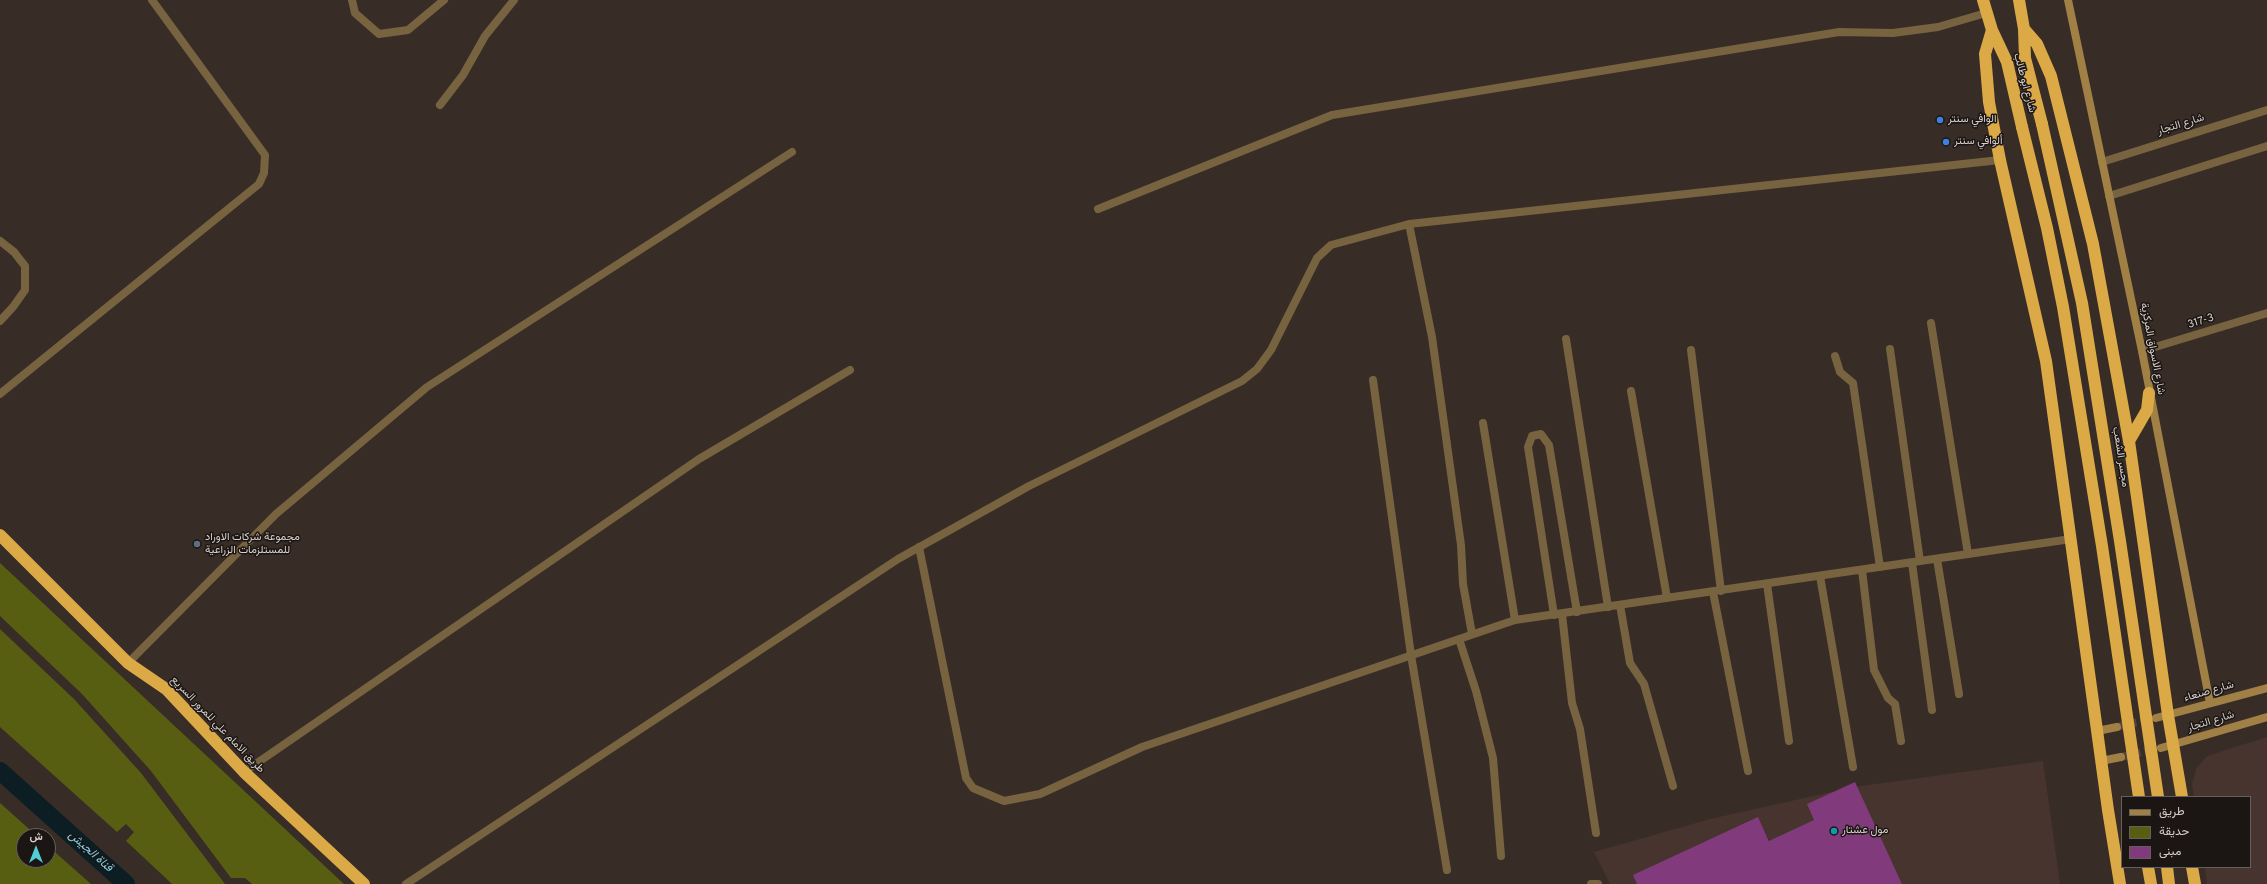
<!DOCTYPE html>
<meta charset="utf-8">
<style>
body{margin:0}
#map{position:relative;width:2267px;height:884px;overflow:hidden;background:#382c26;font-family:Overpass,Vazirmatn,sans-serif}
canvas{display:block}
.legend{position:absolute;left:2121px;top:796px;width:130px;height:72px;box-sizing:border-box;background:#1b1613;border:1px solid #66605d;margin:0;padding:5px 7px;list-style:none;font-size:12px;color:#d7cfcb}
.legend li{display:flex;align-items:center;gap:8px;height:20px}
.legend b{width:20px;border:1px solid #66605d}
.north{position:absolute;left:16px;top:828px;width:40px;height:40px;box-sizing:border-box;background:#1b1613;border:1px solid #66605d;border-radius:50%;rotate:0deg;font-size:11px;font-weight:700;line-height:16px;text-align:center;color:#d7cfcb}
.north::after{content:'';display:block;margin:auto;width:14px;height:18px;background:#52ccd5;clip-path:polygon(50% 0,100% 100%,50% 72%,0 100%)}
</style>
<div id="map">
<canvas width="2267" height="884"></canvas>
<ul class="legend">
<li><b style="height:5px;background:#a08044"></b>طريق</li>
<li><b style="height:11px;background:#575e12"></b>حديقة</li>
<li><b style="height:11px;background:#813b7c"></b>مبنى</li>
</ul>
<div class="north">ش</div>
</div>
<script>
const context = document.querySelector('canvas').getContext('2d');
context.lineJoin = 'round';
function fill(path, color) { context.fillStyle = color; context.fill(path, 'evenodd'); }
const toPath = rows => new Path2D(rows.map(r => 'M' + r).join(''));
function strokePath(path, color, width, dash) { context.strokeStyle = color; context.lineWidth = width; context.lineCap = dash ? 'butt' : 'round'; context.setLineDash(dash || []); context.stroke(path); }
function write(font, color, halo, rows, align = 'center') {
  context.font = font + ' Overpass,Vazirmatn,sans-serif'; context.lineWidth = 3; context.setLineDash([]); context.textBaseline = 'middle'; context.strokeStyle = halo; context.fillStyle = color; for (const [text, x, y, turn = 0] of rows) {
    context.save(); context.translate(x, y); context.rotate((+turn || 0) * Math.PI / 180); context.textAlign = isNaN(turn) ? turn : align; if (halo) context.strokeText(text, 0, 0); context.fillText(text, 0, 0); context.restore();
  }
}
fill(toPath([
 [2267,737,2267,884,2207,884,2205,867,2250,867,2250,797,2194,797,2192,784,2196,769,2207,756],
 [2043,761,2060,884,1610,884,1594,852,1710,819,1854,787]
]), '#47342e');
fill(toPath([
 [0,563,344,884,252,884,245,878,231,878,151,771,82,694,0,616],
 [0,629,74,699,141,773,225,884,172,884,126,841,134,832,126,824,117,832,0,727],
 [0,803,37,836,24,836,24,860,48,860,48,846,91,884,0,884]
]), '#575e12');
fill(toPath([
 [1854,784,1902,884,1638,884,1758,818,1770,842,1816,821]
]), '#0007');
strokePath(toPath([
 [0,771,126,884]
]), '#0c1e23', 18);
fill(toPath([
 [1855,782,1902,884,1637,884,1633,875,1758,817,1769,841,1814,820,1807,804]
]), '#813b7c');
strokePath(toPath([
 [2117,727,2150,719],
 [2121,757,2155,749]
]), '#50443f', 8, [8, 4]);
strokePath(toPath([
 [352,0,355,13,379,34,408,30,444,0],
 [440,105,463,75,485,36,514,0],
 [1098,209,1332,115,1839,32,1893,33,1938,27,1986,13],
 [1409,224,1432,337,1461,545,1463,584,1472,634],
 [0,241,14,252,25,266,25,290,13,307,0,321],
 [1931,323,1968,554],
 [1566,339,1608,607],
 [1890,349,1920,561],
 [1691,350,1721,591],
 [1835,356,1840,372,1853,383,1880,567],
 [1373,380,1411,655,1447,870],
 [1631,391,1667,598],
 [0,394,259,184,264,173,265,155,152,0],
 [1483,423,1515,620],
 [919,547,966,778,973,788,1004,801,1040,794,1142,747,1515,620,2071,539],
 [1937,559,1959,694],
 [1912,563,1932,710],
 [1862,570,1874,670,1888,698,1895,704,1901,741],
 [1820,576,1853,767],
 [1767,584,1789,741],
 [1713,592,1748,771],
 [1620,605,1630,663,1644,684,1673,786],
 [1562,614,1572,703,1580,729,1596,833],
 [1554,615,1528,447,1532,436,1541,434,1549,445,1577,612],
 [1459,639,1476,691,1493,758,1501,856],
 [128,663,276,514,427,387,792,152],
 [244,772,699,459,850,370],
 [406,884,898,559,1029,486,1242,381,1257,369,1271,350,1317,258,1331,245,1409,224,2000,160]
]), '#77633f', 8);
strokePath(toPath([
 [2102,162,2267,110],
 [2109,196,2267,146],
 [2142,351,2267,313],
 [1591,884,1598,884]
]), '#77633f', 8);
strokePath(toPath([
 [2068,0,2142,351,2210,703],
 [2156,718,2267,688],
 [2097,731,2117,727],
 [2161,748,2267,717],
 [2101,761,2121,757]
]), '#a08044', 8);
strokePath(toPath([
 [1983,0,1992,30,2007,62,2022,127],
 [2019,0,2024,29,2025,58,2042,124],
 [2024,29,2037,44,2051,76,2093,244,2129,441,2168,715,2182,797],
 [1992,30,1985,54,1989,102,2000,160,2046,361,2108,810,2120,884],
 [2129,441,2147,410,2149,393],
 [0,535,128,663,166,689,244,772,364,884],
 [2148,867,2151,884],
 [2167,867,2169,884],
 [2192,867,2195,884]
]), '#dbaa47', 12);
strokePath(toPath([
 [2042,124,2082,303,2120,541,2158,797],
 [2022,127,2047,228,2063,307,2102,546,2139,797]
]), '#dbaa47', 12);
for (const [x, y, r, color] of [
 [1940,120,4,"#3f7fe0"],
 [1946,142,4,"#3f7fe0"],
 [197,544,4,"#5c6f8a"],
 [1834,831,4,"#0f9aa8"]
]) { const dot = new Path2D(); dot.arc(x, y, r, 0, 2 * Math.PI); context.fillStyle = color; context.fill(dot); strokePath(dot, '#1b1613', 1.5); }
write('11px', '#d7cfcb', '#1b1613', [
 ["شارع ابو طالب",2024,83,75],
 ["شارع التجار",2181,125,-17],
 ["317-3",2201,322,-17],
 ["شارع الاسواق المركزية",2152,349,79],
 ["مجسر الشعب",2120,457,81],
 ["شارع صنعاء",2209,692,-16],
 ["شارع التجار",2211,722,-17],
 ["طريق الامام علي للمرور السريع",217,725,46]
]);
write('11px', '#d7cfcb', '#1b1613', [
 ["الوافي سنتر",1948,120],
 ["ألوافي سنتر",1954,142],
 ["مجموعة شركات الاوراد",205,538],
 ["للمستلزمات الزراعية",205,551],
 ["مول عشتار",1842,831]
], 'left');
write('italic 12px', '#7cd6f3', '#1b1613', [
 ["قناة الجيش",90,852,42]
]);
</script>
